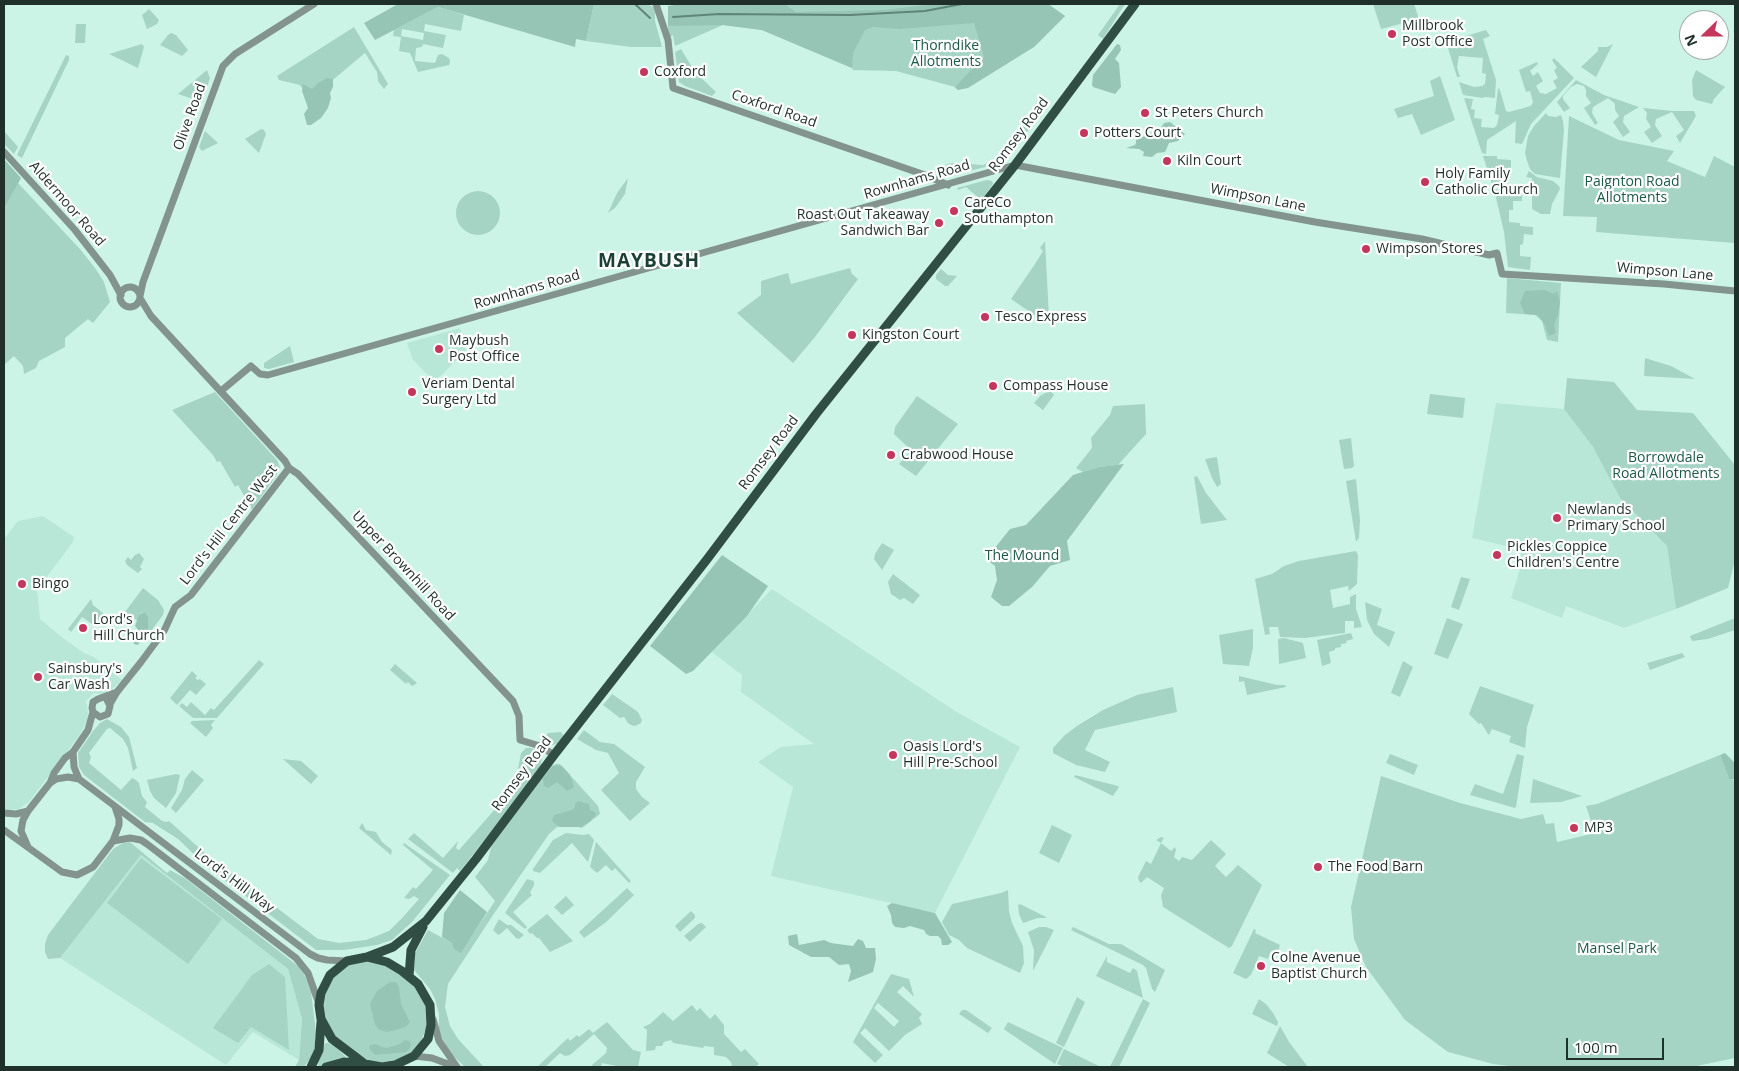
<!DOCTYPE html>
<style>
body{margin:0}
#map{position:relative;width:1739px;height:1071px;overflow:hidden;background:#ccf4e6;font-family:"Open Sans",sans-serif}
canvas{display:block}
.frame{position:absolute;inset:0;border:5px solid #1f2f2a;pointer-events:none}
.north{position:absolute;left:1679px;top:10px;width:50px;height:50px;box-sizing:border-box;background:#fff;border:1px solid #a5acaa;border-radius:50%;rotate:248deg;font-size:14px;font-weight:700;line-height:20px;text-align:center;color:#1f2f2a}
.north::after{content:'';display:block;margin:auto;width:18px;height:22px;background:#c5365c;clip-path:polygon(50% 0,100% 100%,50% 72%,0 100%)}
.scale{position:absolute;left:1566px;top:1038px;width:98px;height:22px;box-sizing:border-box;border:2px solid #1f2f2a;border-top:0;padding-left:6px;font-size:15px;line-height:18px;white-space:nowrap;color:#1f2f2a;-webkit-text-stroke:4px #fff;paint-order:stroke}
</style>
<div id="map">
<canvas width="1739" height="1071"></canvas>
<div class="frame"></div>
<div class="north">N</div>
<div class="scale">100 m</div>
</div>
<script>
const context = document.querySelector('canvas').getContext('2d');
context.lineJoin = 'round';
function fill(path, color) { context.fillStyle = color; context.fill(path, 'evenodd'); }
const toPath = rows => new Path2D(rows.map(r => 'M' + r).join(''));
function strokePath(path, color, width, dash) { context.strokeStyle = color; context.lineWidth = width; context.lineCap = dash ? 'butt' : 'round'; context.setLineDash(dash || []); context.stroke(path); }
function write(font, color, halo, rows, align = 'center') {
  context.font = font + ' "Open Sans",sans-serif'; context.lineWidth = 4.5; context.setLineDash([]); context.textBaseline = 'middle'; context.strokeStyle = halo; context.fillStyle = color; for (const [text, x, y, turn = 0] of rows) {
    context.save(); context.translate(x, y); context.rotate((+turn || 0) * Math.PI / 180); context.textAlign = isNaN(turn) ? turn : align; if (halo) context.strokeText(text, 0, 0); context.fillText(text, 0, 0); context.restore();
  }
}
fill(toPath([
 [460,328,466,350,435,382,413,360,407,343],
 [1496,403,1564,409,1593,447,1620,498,1667,546,1676,609,1624,628,1566,606,1562,618,1511,598,1521,566,1520,544,1518,542,1508,540,1506,546,1472,538],
 [43,516,74,537,73,542,37,590,40,619,63,638,84,653,94,657,122,680,109,692,100,694,94,693,86,701,89,718,79,736,29,802,19,809,8,810,4,809,4,539,18,521],
 [772,589,955,711,1020,747,935,913,771,876,793,787,758,762,781,747,814,744,741,692,742,675,712,652],
 [141,855,288,969,302,1019,299,1060,253,1032,226,1065,60,958]
]), '#b8e7d7');
fill(toPath([
 [594,4,647,4,655,8,655,21,662,47,631,47,586,41],
 [684,4,1048,4,1065,16,1034,47,958,90,955,87,896,71,853,70,852,68,762,30,723,25,675,46,673,35,668,40,668,6],
 [1120,4,1125,4,1103,39,1098,35],
 [1373,4,1414,4,1419,19,1381,29],
 [438,7,464,15,461,31,425,24,424,31,446,35,443,48,423,44,422,47,416,48,415,61,435,63,438,55,442,54,449,58,450,62,449,65,418,72,410,53,399,51,401,37,393,36,394,30],
 [402,29,424,33,423,40,401,36],
 [149,9,159,20,157,24,147,29,142,15],
 [76,24,86,24,85,43,75,43],
 [354,27,388,84,384,89,378,81,377,72,365,53,310,99,300,85,279,80,277,76],
 [1486,30,1490,36,1483,39,1496,80,1495,98,1484,97,1483,98,1463,95,1459,82,1474,87,1482,86,1485,84,1486,74,1482,73,1483,58,1459,56,1457,67,1460,77,1457,77,1447,45,1449,41],
 [171,33,176,35,188,50,182,56,160,45,168,35],
 [142,44,144,47,138,68,109,54],
 [1613,44,1596,77,1581,67,1598,51,1598,47,1607,47],
 [681,49,695,72,716,92,712,96,685,86,679,82,675,52],
 [66,55,69,56,69,60,22,158,17,155],
 [1554,58,1574,78,1531,124,1522,144,1515,143,1516,121,1487,140,1486,154,1482,153,1464,98,1473,99,1471,109,1475,110,1474,118,1482,119,1481,127,1494,128,1497,125,1499,115,1495,114,1498,88,1500,90,1506,111,1509,112,1531,106,1533,102,1530,91,1526,92,1519,70,1537,62,1538,64,1530,71,1533,76,1538,72,1543,81,1536,86,1540,93,1546,94,1557,88,1553,81,1558,78,1554,70,1557,68,1552,60],
 [207,70,210,78,202,102,178,94],
 [1696,70,1725,87,1714,99,1712,104,1696,100,1693,96,1692,80],
 [1440,76,1455,120,1421,135,1412,114,1398,118,1394,109,1434,96,1430,81],
 [1576,80,1604,95,1639,107,1624,116,1623,122,1630,132,1623,137,1613,122,1619,116,1615,110,1615,104,1608,98,1593,107,1592,113,1598,123,1595,125,1584,108,1591,103,1586,96,1586,90,1584,86,1577,84,1571,87,1563,96,1563,99,1570,108,1564,112,1557,102],
 [1643,108,1673,111,1694,111,1696,116,1680,143,1676,136,1684,130,1672,112,1656,119,1655,125,1662,136,1652,143,1644,132,1651,127,1646,119,1647,113],
 [1546,113,1548,116,1556,117,1561,115,1563,121,1564,130,1560,178,1535,174,1530,169,1527,161,1525,153,1528,136,1534,126],
 [1569,116,1619,140,1674,151,1667,161,1705,177,1714,156,1735,167,1735,243,1596,232,1597,217,1563,216],
 [1028,124,1032,127,1022,136,1021,142,1016,148,1003,159,997,160,996,159,1018,129],
 [261,129,264,130,266,134,259,153,245,139],
 [4,131,18,147,14,154,4,144],
 [205,131,218,143,202,151,199,147],
 [1483,156,1497,156,1497,159,1511,160,1511,168,1502,168,1500,187,1493,187],
 [994,161,994,163,989,166,950,176,944,171,945,166,947,164,954,163,983,165],
 [1529,171,1537,177,1553,181,1559,186,1560,189,1552,204,1550,214,1541,214,1532,209,1532,178,1526,177],
 [628,178,625,194,615,208,608,213,617,193],
 [987,180,992,181,993,184,981,200,966,187,958,190,957,188],
 [18,183,80,249,95,268,104,282,110,302,93,323,88,319,65,338,65,347,39,361,36,368,24,374,23,366,14,356,4,365,4,209],
 [1494,189,1522,194,1522,201,1513,201,1513,210,1509,210,1509,222,1520,223,1520,226,1533,227,1533,235,1524,234,1523,244,1520,245,1520,256,1531,257,1530,270,1508,267,1504,232],
 '456 213a22 22 0 1 1 44 0a22 22 0 1 1-44 0Z',
 [1045,241,1049,318,1046,323,1011,299,1035,264,1043,251,1040,248],
 [850,268,852,274,858,279,815,337,793,363,737,313,761,295,761,281,788,273,791,284],
 [941,269,948,275,957,276,948,286,945,286,936,279,936,275],
 [1507,278,1561,283,1558,342,1547,340,1542,321,1535,315,1506,313],
 [290,346,294,362,269,369,264,368,264,363],
 [1645,358,1671,366,1695,379,1644,376],
 [1567,378,1614,382,1637,410,1693,413,1735,465,1735,560,1728,588,1676,609,1667,546,1620,498,1593,447,1564,409],
 [215,392,277,460,280,467,276,476,252,510,238,485,235,487,220,461,217,462,213,455,172,410],
 [1047,392,1052,392,1054,395,1043,410,1034,403,1040,396],
 [1430,394,1465,398,1463,418,1427,414],
 [917,396,958,424,916,476,899,464,911,450,894,434,895,427],
 [1145,404,1146,434,1118,465,1099,467,1083,472,1076,468,1092,448,1091,438,1110,415,1113,406],
 [1351,438,1354,466,1352,468,1344,469,1339,440],
 [1217,457,1221,484,1217,487,1212,478,1205,459],
 [1197,476,1206,493,1227,520,1201,524,1194,477],
 [1356,479,1360,520,1359,538,1356,542,1346,481],
 [882,543,894,550,882,570,874,559,875,554],
 [1356,551,1358,555,1357,584,1349,591,1348,586,1330,590,1333,608,1350,604,1350,597,1356,594,1356,609,1362,627,1354,628,1354,621,1345,621,1345,633,1305,638,1280,637,1278,627,1269,627,1270,634,1265,635,1255,579,1272,574,1284,566,1299,561],
 [139,553,144,559,140,567,142,569,138,573,127,565,125,561,128,557,131,560,135,555],
 [893,574,920,595,913,604,904,598,900,600,891,594,888,582],
 [1461,577,1470,579,1459,610,1451,607],
 [143,588,158,600,164,610,163,615,148,635,148,616,143,612,139,615,138,621,125,612],
 [91,599,93,605,104,614,95,626,82,617,71,632,68,629],
 [1365,602,1382,609,1377,625,1395,632,1389,647,1374,634,1367,620],
 [1447,618,1463,624,1448,659,1434,654],
 [1735,618,1735,630,1708,639,1692,641,1690,636],
 [1253,629,1253,648,1249,666,1223,664,1219,635],
 [1351,633,1353,639,1346,641,1347,643,1341,644,1341,647,1335,648,1335,650,1329,652,1331,663,1322,666,1317,640],
 [1284,638,1303,643,1306,658,1279,664,1278,639],
 [1682,653,1685,657,1650,670,1647,663],
 [259,660,264,664,217,718,193,718,179,706,182,703,187,707,191,702,205,715,211,708,214,710],
 [1403,661,1413,667,1400,697,1391,693],
 [395,664,417,683,414,685,412,686,408,682,406,684,390,670],
 [192,671,197,676,195,678,198,680,200,679,206,684,196,695,190,690,177,705,170,698],
 [1239,676,1277,685,1285,685,1286,687,1247,695,1244,681,1239,682],
 [1480,686,1534,705,1527,727,1525,748,1509,742,1511,736,1492,729,1489,735,1488,734,1481,723,1479,724,1469,714],
 [1173,687,1177,712,1095,730,1085,750,1110,762,1105,772,1076,765,1053,753,1053,748,1065,735,1077,726,1103,710,1137,695],
 [612,694,638,712,642,720,641,723,635,726,631,725,628,723,624,717,620,718,603,705],
 [107,719,121,727,129,737,137,768,133,771,128,748,123,739,110,728,107,729,89,753,91,757,89,763,121,790,132,778,136,780,139,783,142,796,147,802,145,807,162,821,167,822,169,821,206,854,318,939,339,943,366,940,389,931,403,917,419,899,414,896,409,899,404,898,413,887,416,889,433,870,403,845,404,843,450,875,412,922,392,940,377,945,344,950,316,950,206,866,178,839,153,823,145,822,84,775,79,767,78,753,93,731,100,723],
 [215,720,211,725,213,728,206,737,190,723,192,721],
 [584,730,600,742,614,744,645,767,636,782,636,789,642,797,650,803,630,821,601,790,619,773,608,753,596,750,577,739],
 [561,732,564,736,558,744,551,745,542,742,548,733],
 [526,748,531,748,540,751,542,758,540,769,460,871,457,868,453,873,408,839,414,833,443,858,458,841,456,848,459,850,511,791,516,780,521,753],
 [1390,754,1418,765,1414,775,1386,763],
 [1517,754,1524,756,1516,807,1515,808,1470,795,1475,784,1503,794],
 [1720,755,1729,779,1733,779,1735,785,1735,1058,1692,1067,1518,1067,1493,1064,1448,1052,1405,1020,1366,967,1354,939,1351,907,1381,776,1460,803,1521,819,1543,814,1546,824,1554,823,1557,842,1595,833,1586,806,1597,804],
 [283,759,301,761,318,776,311,784],
 [556,764,560,764,598,806,600,814,582,828,574,826,557,827,549,834,493,915,448,984,445,1007,450,1026,458,1039,484,1067,465,1067,451,1054,442,1039,439,1029,439,1014,435,999,430,989,414,970,415,953,428,930,452,943,461,952,495,901,475,877,488,860,491,847,551,766],
 [192,770,204,780,176,813,171,808,182,790,185,779],
 [176,774,180,775,176,793,166,808,154,798,150,791,147,780],
 [1075,775,1118,786,1119,787,1113,796,1076,778,1074,777],
 [1533,779,1582,796,1561,802,1530,803],
 [362,823,366,830,376,832,382,842,392,850,391,855,359,828],
 [1052,825,1072,835,1059,863,1039,853],
 [566,833,583,835,589,834,594,840,588,862,572,843,540,873,533,871,533,869,553,840],
 [1161,837,1164,838,1161,843,1171,851,1175,847,1176,850,1174,857,1179,861,1182,857,1192,860,1211,840,1226,854,1215,866,1226,877,1238,865,1262,885,1232,946,1229,948,1163,907,1161,895,1164,888,1147,877,1141,883,1139,881,1138,877,1146,861,1151,864,1161,843,1156,840],
 [130,842,167,873,170,870,186,879,298,966,304,974,311,992,317,1040,312,1056,304,1067,295,1067,299,1060,302,1019,288,969,141,855,60,958,48,959,45,952,45,944,48,935,54,927,113,849,123,843],
 [596,842,631,881,629,883,615,868,612,871,606,865,597,873,590,867],
 [141,858,222,919,188,964,107,903],
 [527,879,534,881,534,885,530,893,532,895,513,912,527,927,525,929,505,913],
 [627,888,634,895,605,923,584,938,579,932],
 [1008,890,1009,911,1012,923,1023,946,1024,963,1020,973,967,948,959,940,949,935,942,922,952,904,1001,893],
 [566,896,574,905,562,915,554,907],
 [1020,904,1046,917,1046,918,1038,918,1023,923,1019,914,1018,905],
 [691,911,695,915,695,918,680,932,675,926],
 [547,914,573,941,550,952,539,938,537,938,532,933,530,934,527,930],
 [499,919,507,925,511,925,524,935,519,939,516,938,507,928,499,935,497,934,493,930],
 [702,923,706,927,690,942,684,936,698,924],
 [1039,927,1046,927,1054,930,1033,971,1034,950,1028,932],
 [1073,927,1109,944,1121,944,1165,970,1155,992,1152,989,1146,968,1143,965,1071,930],
 [1254,929,1256,930,1255,933,1280,945,1278,951,1276,950,1275,952,1271,951,1268,959,1259,956,1251,975,1246,979,1233,973],
 [1107,956,1107,962,1130,973,1133,968,1137,971,1143,998,1096,976],
 [370,961,390,967,403,976,419,991,427,1007,427,1026,419,1046,408,1056,388,1063,375,1062,364,1058,338,1040,326,1024,323,1003,327,986,336,973,344,968,350,964],
 [269,964,285,977,289,1050,251,1027,238,1043,213,1028,252,975],
 [891,974,909,979,914,997,903,986,897,992,922,1014,919,1018,922,1024,905,1035,889,1051,865,1028,860,1033,883,1055,875,1063,853,1042],
 [878,1003,899,1021,894,1027,874,1008],
 [1077,997,1085,1002,1064,1047,1056,1043],
 [1143,999,1150,1003,1119,1067,1110,1067],
 [1259,999,1266,1004,1273,1013,1278,1022,1277,1026,1252,1014],
 [692,1005,697,1011,700,1008,710,1019,715,1014,724,1025,724,1034,741,1052,745,1049,759,1064,755,1067,732,1067,731,1062,726,1057,714,1055,714,1047,704,1046,703,1048,673,1043,671,1040,664,1042,662,1046,656,1046,655,1050,646,1051,647,1030,643,1027,650,1024,663,1012,673,1021],
 [962,1010,966,1010,992,1028,988,1033,959,1014],
 [607,1022,633,1050,641,1052,638,1067,622,1067,602,1063,601,1067,593,1067,592,1065,606,1053,607,1048,594,1034,570,1055,565,1056,560,1053,545,1067,537,1067,568,1038,570,1041,577,1035,579,1037,589,1029,593,1033],
 [1008,1022,1063,1048,1055,1064,1005,1030,1004,1029],
 [1280,1026,1289,1042,1308,1067,1289,1067,1267,1053],
 [325,1043,329,1043,334,1045,346,1057,318,1067,319,1058],
 [1064,1049,1101,1067,1065,1067,1057,1064]
]), '#a5d4c4');
fill(toPath([
 [398,4,594,4,586,41,576,39,575,47,438,7,375,40,364,23],
 [684,4,802,4,786,5,796,12,883,10,937,4,1048,4,1065,16,1034,47,968,88,958,90,955,87,984,57,974,23,900,29,873,27,865,30,853,53,852,68,762,30,723,25,668,26,668,6],
 [1117,44,1120,45,1121,50,1115,59,1119,63,1121,87,1115,94,1093,87,1092,85,1093,75],
 [327,78,333,79,333,87,330,93,331,98,328,108,321,118,311,125,307,125,304,114,308,108,302,91,303,84,312,89,318,83],
 [1170,122,1185,134,1178,141,1169,143,1165,152,1157,153,1152,157,1143,156,1144,152,1139,149,1126,148,1135,145,1136,143,1136,140,1160,129,1164,123],
 [4,159,21,178,4,209],
 [1545,290,1554,294,1557,291,1560,302,1558,315,1554,325,1556,333,1549,336,1545,325,1538,315,1525,314,1520,303,1525,291],
 [1124,464,1067,541,1070,560,1050,566,1032,587,1009,606,1002,606,991,597,997,580,995,566,986,559,1010,529,1026,525,1073,475,1099,467],
 [722,555,768,586,747,616,693,671,686,674,650,646],
 [144,612,148,616,148,635,143,637,138,645,134,644,133,641,139,631,135,626,139,615],
 [1725,753,1735,763,1735,779,1729,779,1720,755],
 [557,765,562,766,570,775,574,787,571,789,567,791,557,782,548,788,544,786,543,779,548,772,552,767],
 [578,801,589,804,590,810,596,813,594,818,592,818,591,821,581,827,560,827,554,823,552,820,554,815,572,810,575,807,575,804],
 [460,890,487,912,461,953,454,949,452,943,442,937,444,913],
 [892,903,935,913,952,942,948,945,942,945,941,939,938,936,930,936,926,934,924,930,910,926,904,928,895,927,892,923,891,915,887,906],
 [797,934,799,945,824,940,831,943,853,946,858,939,863,941,866,948,875,948,876,959,873,972,848,982,851,971,849,964,839,965,829,957,811,957,789,945,788,936],
 [390,982,396,982,399,987,401,1004,410,1022,405,1027,399,1029,387,1032,380,1030,375,1025,370,1004,377,991],
 [405,1040,409,1041,411,1044,410,1048,406,1052,375,1055,369,1048,370,1045,376,1044,382,1047,387,1048,400,1044]
]), '#96c5b5');
strokePath(toPath([
 [578,4,580,4],
 [635,4,650,18],
 [673,17,719,14,850,15,925,11,962,4]
]), '#5f8478', 2);
strokePath(toPath([
 [656,4,668,40,673,88,925,175,948,185],
 [4,152,75,230,110,275,121,295],
 '120 297a10 10 0 1 1 20 0a10 10 0 1 1-20 0Z',
 [140,296,143,282,223,66,235,54,314,4],
 [140,298,151,316,285,461,289,468,298,474,343,521,513,701,519,716,520,740,540,746,554,755],
 [221,391,251,366,260,374,268,375,1015,165,1315,222,1422,239,1489,255,1497,253,1502,274,1664,284,1735,291],
 [110,704,117,692,141,662,164,631,175,607,191,595,289,468],
 [93,712,100,717,108,714,110,706,107,700],
 [73,752,74,767,79,779],
 [50,783,54,773,65,758,73,752,88,730,93,712,92,708,93,702,98,699,117,692],
 [4,813,16,814,28,811],
 [4,830,62,872,77,875,93,867,113,841,119,825,119,819,115,807],
 [113,841,130,838,141,840,147,844,296,958,308,973,319,1004],
 [28,847,21,831,23,820,28,811,50,783,56,779,68,777,79,779,310,954,318,958,327,960,347,961],
 [433,1019,439,1041,457,1067],
 [414,1056,432,1058,456,1067]
]), '#83938e', 7);
strokePath(toPath([
 [367,957,393,947,426,921,434,911,476,859,554,755,708,558,816,414,1015,165,1135,4],
 [367,957,387,962,402,971,418,984,430,1005,431,1025,428,1039,414,1056,395,1065,382,1067,365,1064,332,1039,321,1019,319,1005,321,993,330,975,347,961,367,957],
 [409,976,411,950,423,927],
 [311,1067,319,1050,321,1022],
 [326,1067,344,1062,362,1063]
]), '#304e44', 9);
for (const [x, y, r, color] of [
 [1392,34,5,"#c5365c"],
 [644,72,5,"#c5365c"],
 [1145,113,5,"#c5365c"],
 [1084,133,5,"#c5365c"],
 [1167,161,5,"#c5365c"],
 [1425,182,5,"#c5365c"],
 [954,211,5,"#c5365c"],
 [939,223,5,"#c5365c"],
 [1366,249,5,"#c5365c"],
 [985,317,5,"#c5365c"],
 [852,335,5,"#c5365c"],
 [439,349,5,"#c5365c"],
 [993,386,5,"#c5365c"],
 [412,392,5,"#c5365c"],
 [891,455,5,"#c5365c"],
 [1557,518,5,"#c5365c"],
 [1497,555,5,"#c5365c"],
 [22,584,5,"#c5365c"],
 [83,628,5,"#c5365c"],
 [38,677,5,"#c5365c"],
 [893,755,5,"#c5365c"],
 [1574,828,5,"#c5365c"],
 [1318,867,5,"#c5365c"],
 [1261,966,5,"#c5365c"]
]) { const dot = new Path2D(); dot.arc(x, y, r, 0, 2 * Math.PI); context.fillStyle = color; context.fill(dot); strokePath(dot, '#fff', 2); }
write('14px', '#1f2f2a', '#fff', [
 ["Millbrook",1402,26],
 ["Post Office",1402,42],
 ["Coxford",654,72],
 ["St Peters Church",1155,113],
 ["Potters Court",1094,133],
 ["Kiln Court",1177,161],
 ["Holy Family",1435,174],
 ["Catholic Church",1435,190],
 ["CareCo",964,203],
 ["Southampton",964,219],
 ["Roast Out Takeaway",929,215,"right"],
 ["Sandwich Bar",929,231,"right"],
 ["Wimpson Stores",1376,249],
 ["Tesco Express",995,317],
 ["Kingston Court",862,335],
 ["Maybush",449,341],
 ["Post Office",449,357],
 ["Veriam Dental",422,384],
 ["Surgery Ltd",422,400],
 ["Compass House",1003,386],
 ["Crabwood House",901,455],
 ["Newlands",1567,510],
 ["Primary School",1567,526],
 ["Pickles Coppice",1507,547],
 ["Children's Centre",1507,563],
 ["Bingo",32,584],
 ["Lord's",93,620],
 ["Hill Church",93,636],
 ["Sainsbury's",48,669],
 ["Car Wash",48,685],
 ["Oasis Lord's",903,747],
 ["Hill Pre-School",903,763],
 ["MP3",1584,828],
 ["The Food Barn",1328,867],
 ["Colne Avenue",1271,958],
 ["Baptist Church",1271,974]
], 'left');
write('14px', '#1d5949', '#fff', [
 ["Thorndike",946,46],
 ["Allotments",946,62],
 ["Paignton Road",1632,182],
 ["Allotments",1632,198],
 ["Borrowdale",1666,458],
 ["Road Allotments",1666,474],
 ["The Mound",1022,556],
 ["Mansel Park",1617,949]
]);
write('14px', '#1f2f2a', '#fff', [
 ["Coxford Road",774,109,19],
 ["Olive Road",190,117,-70],
 ["Romsey Road",1019,135,-53],
 ["Rownhams Road",917,180,-16],
 ["Wimpson Lane",1258,198,11],
 ["Aldermoor Road",67,204,49],
 ["Wimpson Lane",1665,272,5],
 ["Rownhams Road",527,290,-16],
 ["Romsey Road",769,453,-53],
 ["Lord's Hill Centre West",229,525,-52],
 ["Upper Brownhill Road",403,566,47],
 ["Romsey Road",522,774,-53],
 ["Lord's Hill Way",234,881,37]
]);
context.letterSpacing = '1px';
write('bold 19px', '#1d4036', '#fff', [
 ["MAYBUSH",649,262]
]);
context.letterSpacing = '0px';
</script>
